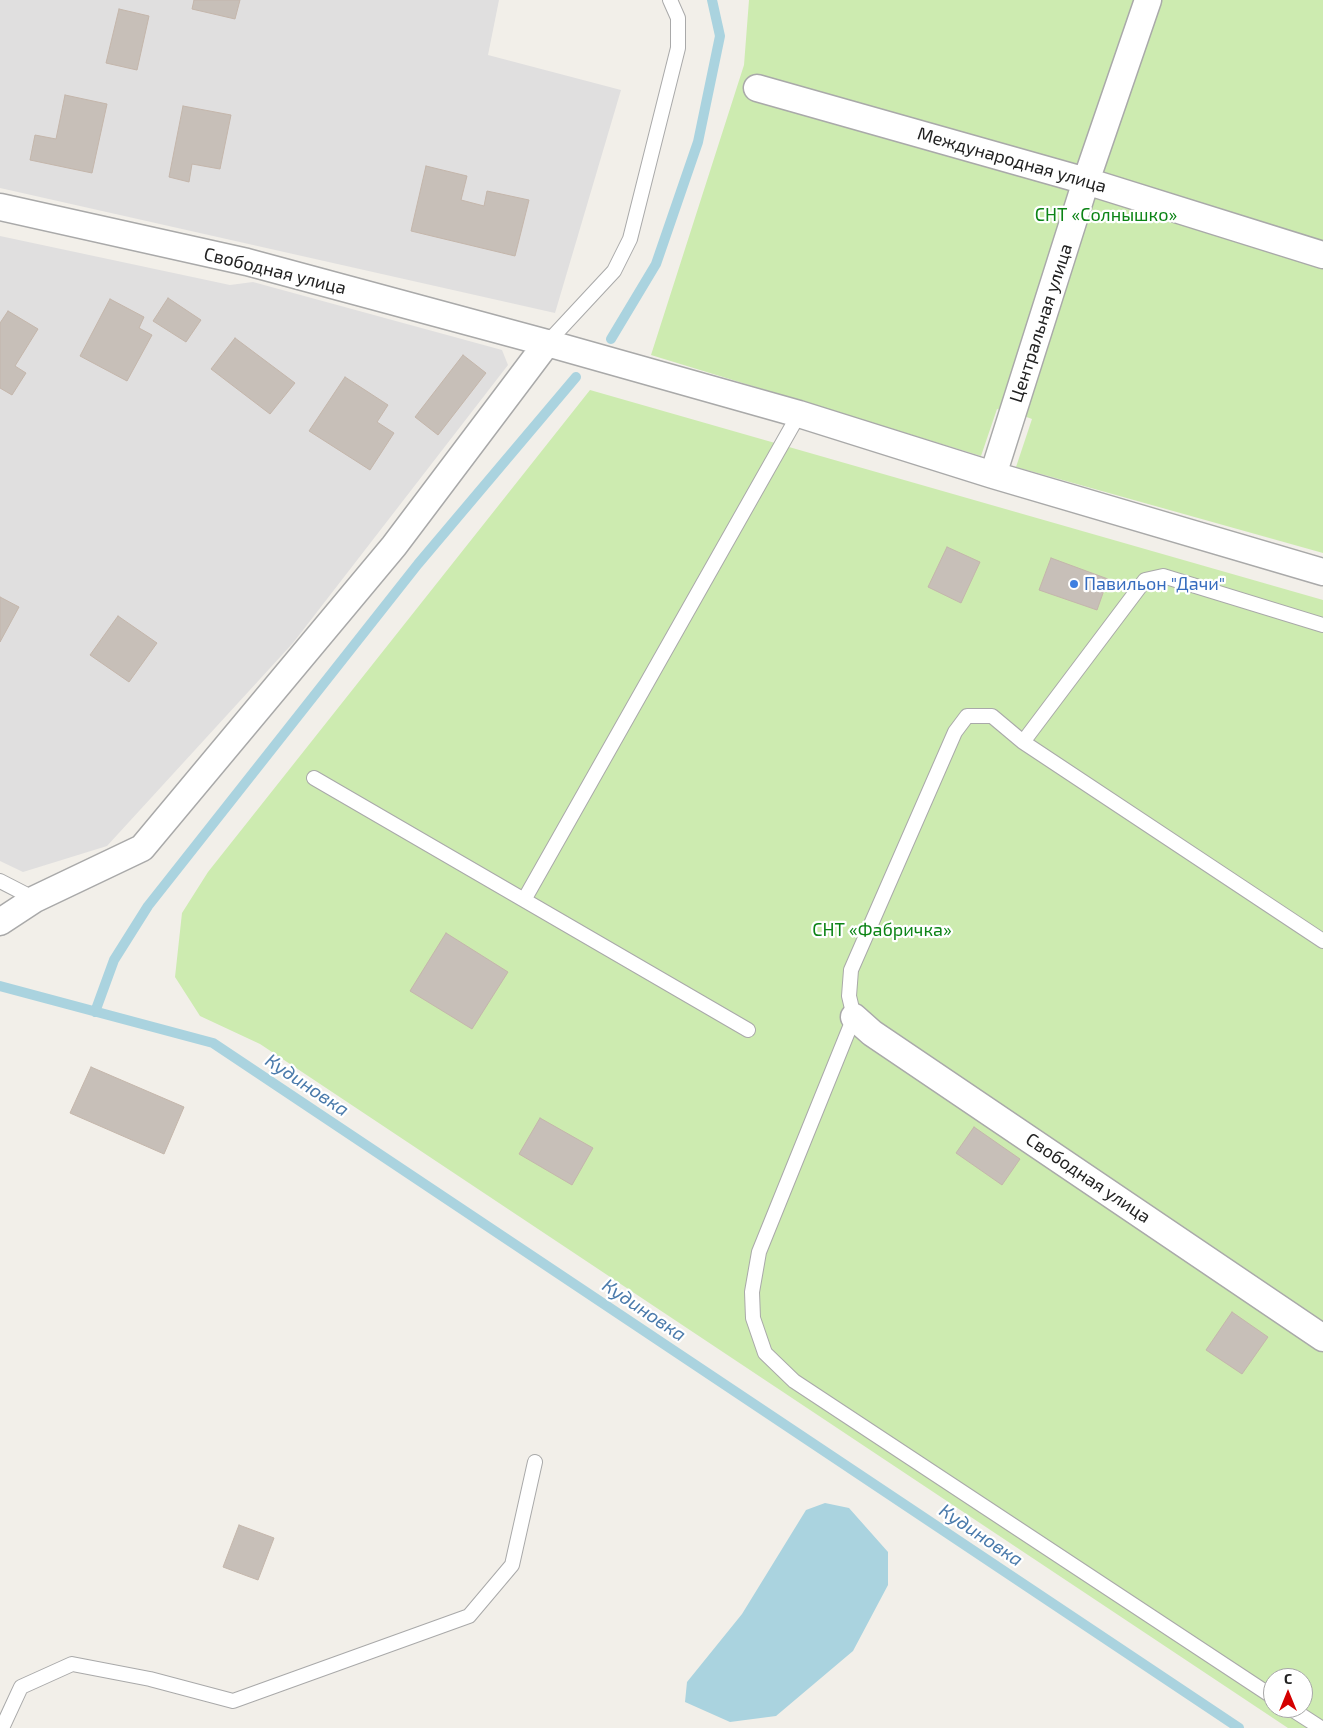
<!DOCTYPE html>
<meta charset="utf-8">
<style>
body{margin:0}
#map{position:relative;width:1323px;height:1728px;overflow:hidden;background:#f2efe9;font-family:"Exo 2",sans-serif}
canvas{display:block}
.north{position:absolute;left:1263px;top:1668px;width:50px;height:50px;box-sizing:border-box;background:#fff;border:1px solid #a7a7a7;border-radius:50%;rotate:0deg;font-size:14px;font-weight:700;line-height:20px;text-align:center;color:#222}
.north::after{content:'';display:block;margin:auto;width:18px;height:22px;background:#d40000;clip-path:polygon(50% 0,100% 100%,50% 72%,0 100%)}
</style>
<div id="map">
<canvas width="1323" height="1728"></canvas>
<div class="north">С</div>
</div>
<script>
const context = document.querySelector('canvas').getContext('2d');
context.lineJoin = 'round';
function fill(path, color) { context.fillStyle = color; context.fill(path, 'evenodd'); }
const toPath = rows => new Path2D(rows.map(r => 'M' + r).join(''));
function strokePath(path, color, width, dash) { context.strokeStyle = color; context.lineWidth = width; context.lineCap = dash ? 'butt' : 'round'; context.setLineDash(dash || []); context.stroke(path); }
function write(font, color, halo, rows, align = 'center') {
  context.font = font + ' "Exo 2",sans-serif'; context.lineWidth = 4.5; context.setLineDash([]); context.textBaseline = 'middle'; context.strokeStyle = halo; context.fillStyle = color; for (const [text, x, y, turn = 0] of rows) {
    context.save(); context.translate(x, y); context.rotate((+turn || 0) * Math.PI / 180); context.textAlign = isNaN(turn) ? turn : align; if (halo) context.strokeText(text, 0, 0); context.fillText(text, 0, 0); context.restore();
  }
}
fill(toPath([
 [0,0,499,0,488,55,621,90,555,313,0,188],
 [0,236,230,285,253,282,502,350,508,365,293,643,107,846,23,872,0,861]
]), '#e0dfdf');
fill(toPath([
 [749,0,1323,0,1323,553,1016,467,1032,419,1013,412,997,409,981,456,651,355,744,65],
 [590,390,1323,600,1323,1728,1288,1728,260,1044,200,1016,175,977,182,913,208,872],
 [1273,1678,1303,1678,1303,1708,1273,1708]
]), '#cdebb0');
fill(toPath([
 [825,1503,849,1508,888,1552,888,1585,853,1651,776,1716,730,1722,685,1702,687,1682,742,1614,806,1510]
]), '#aad3df');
strokePath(toPath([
 [611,339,656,264,698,142,720,36,712,0],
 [0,986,213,1043,1239,1728],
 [95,1012,114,960,148,906,418,564,576,377]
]), '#aad3df', 10);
const building = toPath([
 [194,0,240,0,235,19,192,9,194,0],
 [119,9,149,16,137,70,106,63,119,9],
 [65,95,107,104,92,173,30,160,35,135,56,139,65,95],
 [183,106,231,115,220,169,192,164,189,182,169,177,183,106],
 [426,166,467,176,461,200,484,206,487,191,529,200,515,256,411,231,426,166],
 [168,298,201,320,186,342,153,321,168,298],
 [110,299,144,317,139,328,152,335,127,381,80,356,110,299],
 [8,311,38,329,15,366,26,373,12,395,0,388,0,323,8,311],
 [235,338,295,383,270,414,211,369,235,338],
 [463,355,486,373,438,435,415,417,463,355],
 [345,377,388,405,377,422,394,433,370,470,309,431,345,377],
 [947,547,980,562,961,603,928,587,947,547],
 [1051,558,1108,579,1097,610,1039,590,1051,558],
 [0,597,19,607,0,642,0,597],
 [118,616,157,643,129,682,90,655,118,616],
 [446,933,508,972,472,1029,410,991,446,933],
 [91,1067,184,1107,164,1154,70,1113,91,1067],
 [540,1118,593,1148,572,1185,519,1154,540,1118],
 [974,1127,1020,1159,1002,1185,956,1153,974,1127],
 [1232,1312,1268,1337,1242,1374,1206,1350,1232,1312],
 [239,1525,274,1538,258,1580,223,1567,239,1525]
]);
fill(building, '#c7bfb8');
strokePath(building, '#c4b6ab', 1);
const lane = toPath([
 [547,343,614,271,630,239,678,48,678,18,670,0],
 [1023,742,1145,580,1163,576,1323,625],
 [314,778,748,1030],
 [0,881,35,899],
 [524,900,799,414],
 [1273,1697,794,1381,765,1353,753,1318,752,1292,759,1252,854,1017,849,996,851,970,955,732,967,716,992,716,1023,742,1323,941],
 [1290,1708,1321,1728],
 [2,1728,21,1687,72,1664,150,1679,233,1701,469,1616,512,1565,535,1462]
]);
const street = toPath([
 [757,88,1086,181,1323,255],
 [0,207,247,262,547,343,799,414,993,475,1323,572],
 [993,475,1086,181,1148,0],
 [0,922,35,899,142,848,394,546,547,343],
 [854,1017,872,1033,1323,1338]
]);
strokePath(lane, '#a9a9a9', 16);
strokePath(street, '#a9a9a9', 29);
strokePath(lane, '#fff', 14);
strokePath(street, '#fff', 26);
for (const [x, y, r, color] of [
 [1074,584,5,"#3f7fe0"]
]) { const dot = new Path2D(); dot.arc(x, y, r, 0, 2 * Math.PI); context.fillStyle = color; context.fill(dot); strokePath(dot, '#fff', 2); }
write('18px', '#222', '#fff', [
 ["Международная улица",1012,160,16],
 ["Свободная улица",275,271,14],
 ["Центральная улица",1041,323,-72],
 ["Свободная улица",1088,1178,34]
]);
write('18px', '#0c8416', '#fff', [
 ["СНТ «Солнышко»",1106,215],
 ["СНТ «Фабричка»",882,930]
]);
write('18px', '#366cbe', '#fff', [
 ["Павильон \"Дачи\"",1084,584]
], 'left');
write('italic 19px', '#4a7aab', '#fff', [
 ["Кудиновка",307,1085,34],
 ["Кудиновка",644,1310,34],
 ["Кудиновка",981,1535,34]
]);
</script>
